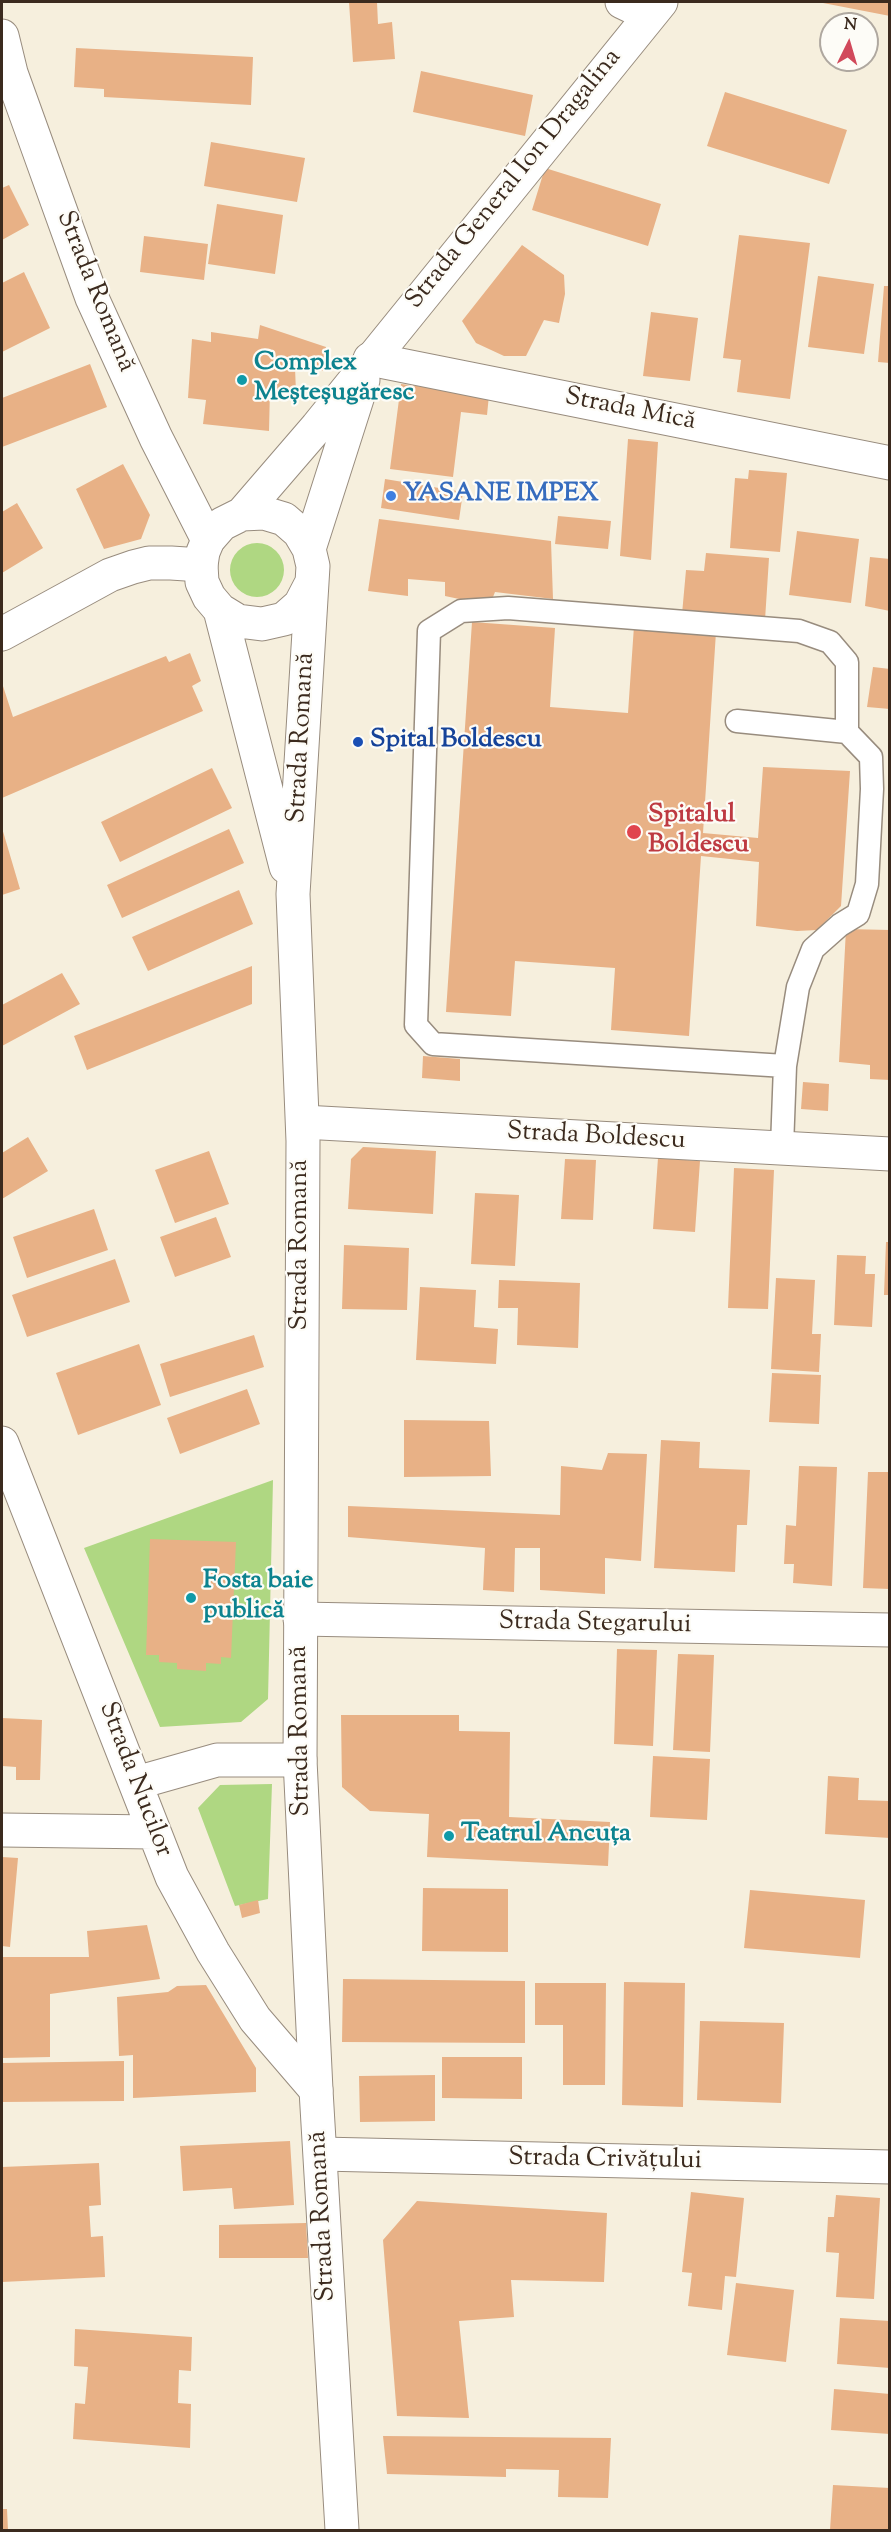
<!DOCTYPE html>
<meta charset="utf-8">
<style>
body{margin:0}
#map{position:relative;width:891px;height:2532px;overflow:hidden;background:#f6efdd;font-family:"Sorts Mill Goudy",serif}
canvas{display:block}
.frame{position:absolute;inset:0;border:3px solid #3b2a1e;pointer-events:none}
.north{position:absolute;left:819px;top:12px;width:60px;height:60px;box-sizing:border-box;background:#fdfcf7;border:2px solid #afa8a0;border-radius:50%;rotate:5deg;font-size:16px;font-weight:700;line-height:24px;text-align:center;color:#3b2a1e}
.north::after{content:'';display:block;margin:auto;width:21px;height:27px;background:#d1495b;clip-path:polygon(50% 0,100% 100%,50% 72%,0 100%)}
</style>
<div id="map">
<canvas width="891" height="2532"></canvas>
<div class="frame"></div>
<div class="north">N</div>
</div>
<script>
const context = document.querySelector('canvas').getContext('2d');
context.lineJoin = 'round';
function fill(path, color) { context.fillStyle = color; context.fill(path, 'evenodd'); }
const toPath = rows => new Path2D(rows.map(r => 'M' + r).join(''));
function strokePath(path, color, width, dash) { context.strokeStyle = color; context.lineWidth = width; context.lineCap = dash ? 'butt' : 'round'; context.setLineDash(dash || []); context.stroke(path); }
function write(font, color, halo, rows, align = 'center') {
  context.font = font + ' "Sorts Mill Goudy",serif'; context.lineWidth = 4.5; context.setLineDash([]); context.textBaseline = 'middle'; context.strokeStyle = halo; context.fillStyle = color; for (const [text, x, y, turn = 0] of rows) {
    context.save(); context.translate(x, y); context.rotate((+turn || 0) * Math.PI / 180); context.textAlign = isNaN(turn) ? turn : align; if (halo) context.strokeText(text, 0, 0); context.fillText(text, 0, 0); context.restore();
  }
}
fill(toPath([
 '230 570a27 27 0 1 1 54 0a27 27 0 1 1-54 0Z',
 [273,1480,268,1699,241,1722,160,1727,84,1548],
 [272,1784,268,1899,235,1906,198,1808,220,1785]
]), '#afd782');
fill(toPath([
 [349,2,377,2,378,24,392,22,395,59,353,62],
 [823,2,890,2,890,16,823,3],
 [76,48,253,57,251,105,104,97,104,89,74,87],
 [421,71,533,95,525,136,413,112],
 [725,92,847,130,829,184,707,146],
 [211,142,305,158,297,202,204,186],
 [545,168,661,204,648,246,532,210],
 [9,185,29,225,2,240,2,188],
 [217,204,283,215,275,274,208,264],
 [739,235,810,243,790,399,737,392,741,360,723,358],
 [144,236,208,244,204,280,140,272],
 [522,245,564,275,565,294,559,323,544,320,526,356,504,356,476,343,462,321],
 [24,272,50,328,2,352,2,283],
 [818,276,874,284,864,354,808,347],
 [884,286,890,286,890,363,878,362],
 [651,312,698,318,690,381,643,376],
 [260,325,326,347,325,371,295,368,296,392,270,389,269,431,203,424,206,400,188,398,192,339,211,342,211,332,258,339],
 [90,364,107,407,2,447,2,398],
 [401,384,489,395,487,415,461,412,453,477,390,469],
 [628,439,658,442,651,560,620,556],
 [123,464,150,515,141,539,104,549,76,489],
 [749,470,787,473,780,552,730,548,735,478,748,479],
 [385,479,463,492,459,520,381,508],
 [17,503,43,548,2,573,2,512],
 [558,516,611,521,608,549,555,544],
 [379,519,551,541,553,599,495,592,491,602,464,600,445,596,445,582,408,579,408,596,368,591],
 [797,531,859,539,851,603,789,595],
 [706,553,769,558,765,620,682,614,686,570,704,571],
 [870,557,890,559,890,611,865,606],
 [472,622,555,628,550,707,628,713,634,626,716,632,703,833,758,838,763,767,850,771,841,906,817,930,797,931,756,926,759,862,701,856,689,1036,611,1030,615,968,515,961,511,1016,446,1012],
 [190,653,201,681,192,686,203,711,2,798,2,683,13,717,166,656,169,662],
 [873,667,890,669,890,709,867,707],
 [212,768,232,808,120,862,101,822],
 [2,828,20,889,2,895],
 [229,829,244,863,122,918,107,885],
 [239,890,253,924,148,971,132,937],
 [846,929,890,930,890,1080,870,1079,870,1065,839,1062],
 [252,966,252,1004,87,1070,74,1036],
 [62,973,80,1004,2,1046,2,1005],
 [423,1056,460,1059,460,1081,422,1078],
 [803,1082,829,1084,828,1111,801,1109],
 [28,1137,48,1171,2,1199,2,1153],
 [363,1147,436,1151,433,1214,348,1209,351,1159],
 [209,1151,229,1204,175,1223,155,1170],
 [658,1158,700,1161,695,1232,653,1229],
 [565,1159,596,1160,593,1220,561,1219],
 [734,1168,774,1170,768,1309,728,1308],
 [475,1193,519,1195,515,1266,471,1264],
 [94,1209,108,1250,27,1278,13,1237],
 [216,1217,231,1257,175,1277,160,1237],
 [886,1242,890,1242,890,1295,884,1295],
 [344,1245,409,1248,407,1310,342,1309],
 [837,1255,866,1256,865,1274,875,1274,872,1327,834,1325],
 [115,1259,130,1302,27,1337,12,1295],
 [776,1278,815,1280,812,1334,821,1334,819,1372,771,1369],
 [499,1280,580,1283,578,1348,517,1345,518,1308,498,1308],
 [420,1287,476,1290,474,1327,498,1329,496,1364,416,1360],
 [254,1335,264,1367,170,1397,160,1364],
 [139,1344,161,1405,78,1435,56,1373],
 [772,1373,821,1375,819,1424,769,1422],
 [247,1389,260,1424,180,1454,167,1418],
 [404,1420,489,1421,491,1476,404,1477],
 [661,1440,700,1442,699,1468,750,1470,747,1525,737,1525,735,1572,654,1568],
 [608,1453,647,1454,641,1561,605,1558,605,1594,540,1590,540,1548,515,1548,514,1592,483,1590,485,1548,348,1537,348,1506,560,1515,561,1466,602,1470],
 [799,1466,837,1467,832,1586,793,1583,794,1564,784,1564,786,1525,796,1526],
 [868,1472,890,1472,890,1589,863,1588],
 [150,1539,236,1542,231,1658,221,1657,221,1664,206,1663,206,1671,177,1669,177,1663,159,1662,159,1655,146,1655],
 [617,1649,657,1650,653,1746,614,1744],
 [678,1654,714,1655,710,1752,673,1750],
 [341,1715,459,1715,459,1731,510,1732,509,1817,610,1822,608,1866,427,1857,429,1814,370,1811,342,1787],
 [2,1718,42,1720,40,1780,16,1780,16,1767,2,1766],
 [653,1756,710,1759,707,1820,650,1817],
 [828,1776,859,1778,858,1800,890,1801,890,1838,825,1834],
 [2,1857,18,1858,10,1947,2,1946],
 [423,1888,508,1889,508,1952,422,1951],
 [750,1890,865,1900,860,1958,744,1948],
 [258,1900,260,1913,242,1918,239,1905],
 [147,1925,160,1979,50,1994,50,2057,2,2058,2,1957,89,1957,87,1931],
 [343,1979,525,1981,525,2043,342,2042],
 [624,1982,685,1983,683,2107,622,2105],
 [535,1983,606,1983,605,2085,563,2085,563,2025,535,2025],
 [206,1985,256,2068,256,2092,133,2098,133,2055,119,2056,117,1997,168,1992,177,1986],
 [700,2021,784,2023,781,2103,697,2100],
 [442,2057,522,2057,522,2099,442,2098],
 [124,2061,124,2101,2,2102,2,2063],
 [435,2075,435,2121,360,2122,359,2076],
 [290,2141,294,2205,234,2209,232,2188,183,2191,180,2146],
 [99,2163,101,2205,89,2206,91,2237,103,2236,105,2277,2,2282,2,2167],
 [691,2192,744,2198,736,2277,725,2276,722,2310,688,2306,692,2273,682,2272],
 [836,2195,880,2198,874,2299,836,2297,839,2253,826,2252,828,2217,834,2217],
 [417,2201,607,2213,604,2282,511,2280,514,2317,459,2321,469,2418,397,2416,383,2240],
 [306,2223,308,2258,219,2258,219,2225],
 [736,2283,794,2290,786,2362,727,2355],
 [840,2318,890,2321,890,2368,837,2364],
 [75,2329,192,2337,191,2371,179,2370,178,2403,191,2404,190,2448,73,2439,75,2403,85,2404,88,2367,74,2366],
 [834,2389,890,2394,890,2434,831,2430],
 [383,2436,611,2438,608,2498,558,2497,559,2470,506,2469,506,2477,387,2474],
 [833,2485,890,2488,890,2530,830,2530],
 [2,2509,7,2509,8,2530,2,2530]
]), '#e8b186');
const service = toPath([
 [737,721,847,732],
 [782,1147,785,1066,798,987,813,949,840,925,858,914,867,884,872,789,871,757,847,732,847,662,830,642,799,631,508,608,461,611,429,631,416,1025,433,1044,785,1066]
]);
const minor = toPath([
 [622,2,649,15],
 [2,36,11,73,92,298,156,438,208,540],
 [370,359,890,463],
 [2,634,110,575,133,567,149,563,171,563,201,565],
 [303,1122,890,1154],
 [2,1443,172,1877,213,1952,255,2019,316,2090],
 [300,1619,890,1630],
 [136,1783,217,1760,300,1760],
 [2,1830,153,1832],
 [321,2154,890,2167]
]);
const tertiary = toPath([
 [242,514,317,427,661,2],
 [309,549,363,380],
 [312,582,300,605,284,619,262,624,238,621,220,610,209,597,202,582,201,565,203,552,208,540,222,524,242,514,264,513,284,519,299,532,309,549,313,566,293,894,303,1141,300,1760,316,2090,342,2530],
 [220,610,286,867]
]);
strokePath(service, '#988c7e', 25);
strokePath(minor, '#988c7e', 35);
strokePath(tertiary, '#988c7e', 35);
strokePath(service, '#fff', 22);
strokePath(minor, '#fff', 33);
strokePath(tertiary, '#fff', 33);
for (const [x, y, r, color] of [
 [242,380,6,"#0f9aa8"],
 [391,496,6,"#3f7fe0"],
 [358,742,6,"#1a4fb4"],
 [634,832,8,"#e0444e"],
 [191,1598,6,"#0f9aa8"],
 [449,1836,6,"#0f9aa8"]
]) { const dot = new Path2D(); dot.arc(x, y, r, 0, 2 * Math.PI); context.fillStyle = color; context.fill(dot); strokePath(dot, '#fdfcf7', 2); }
write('26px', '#3b2a1e', '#fdfcf7', [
 ["Strada General Ion Dragalina",515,180,-51],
 ["Strada Romană",94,292,68],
 ["Strada Mică",630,411,11],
 ["Strada Romană",303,738,-87],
 ["Strada Boldescu",596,1138,3],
 ["Strada Romană",302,1245,-90],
 ["Strada Stegarului",595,1625,1],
 ["Strada Romană",302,1731,-91],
 ["Strada Nucilor",134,1780,69],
 ["Strada Crivățului",605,2161,1],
 ["Strada Romană",324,2216,-93]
]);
write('bold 26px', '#0d838f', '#fdfcf7', [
 ["Complex",254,365],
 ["Meșteșugăresc",254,395],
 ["Fosta baie",203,1583],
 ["publică",203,1613],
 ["Teatrul Ancuța",461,1836]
], 'left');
write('bold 26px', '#366cbe', '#fdfcf7', [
 ["YASANE IMPEX",403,496]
], 'left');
write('bold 26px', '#164399', '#fdfcf7', [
 ["Spital Boldescu",370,742]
], 'left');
write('bold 26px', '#be3a42', '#fdfcf7', [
 ["Spitalul",648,817],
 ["Boldescu",648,847]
], 'left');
</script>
